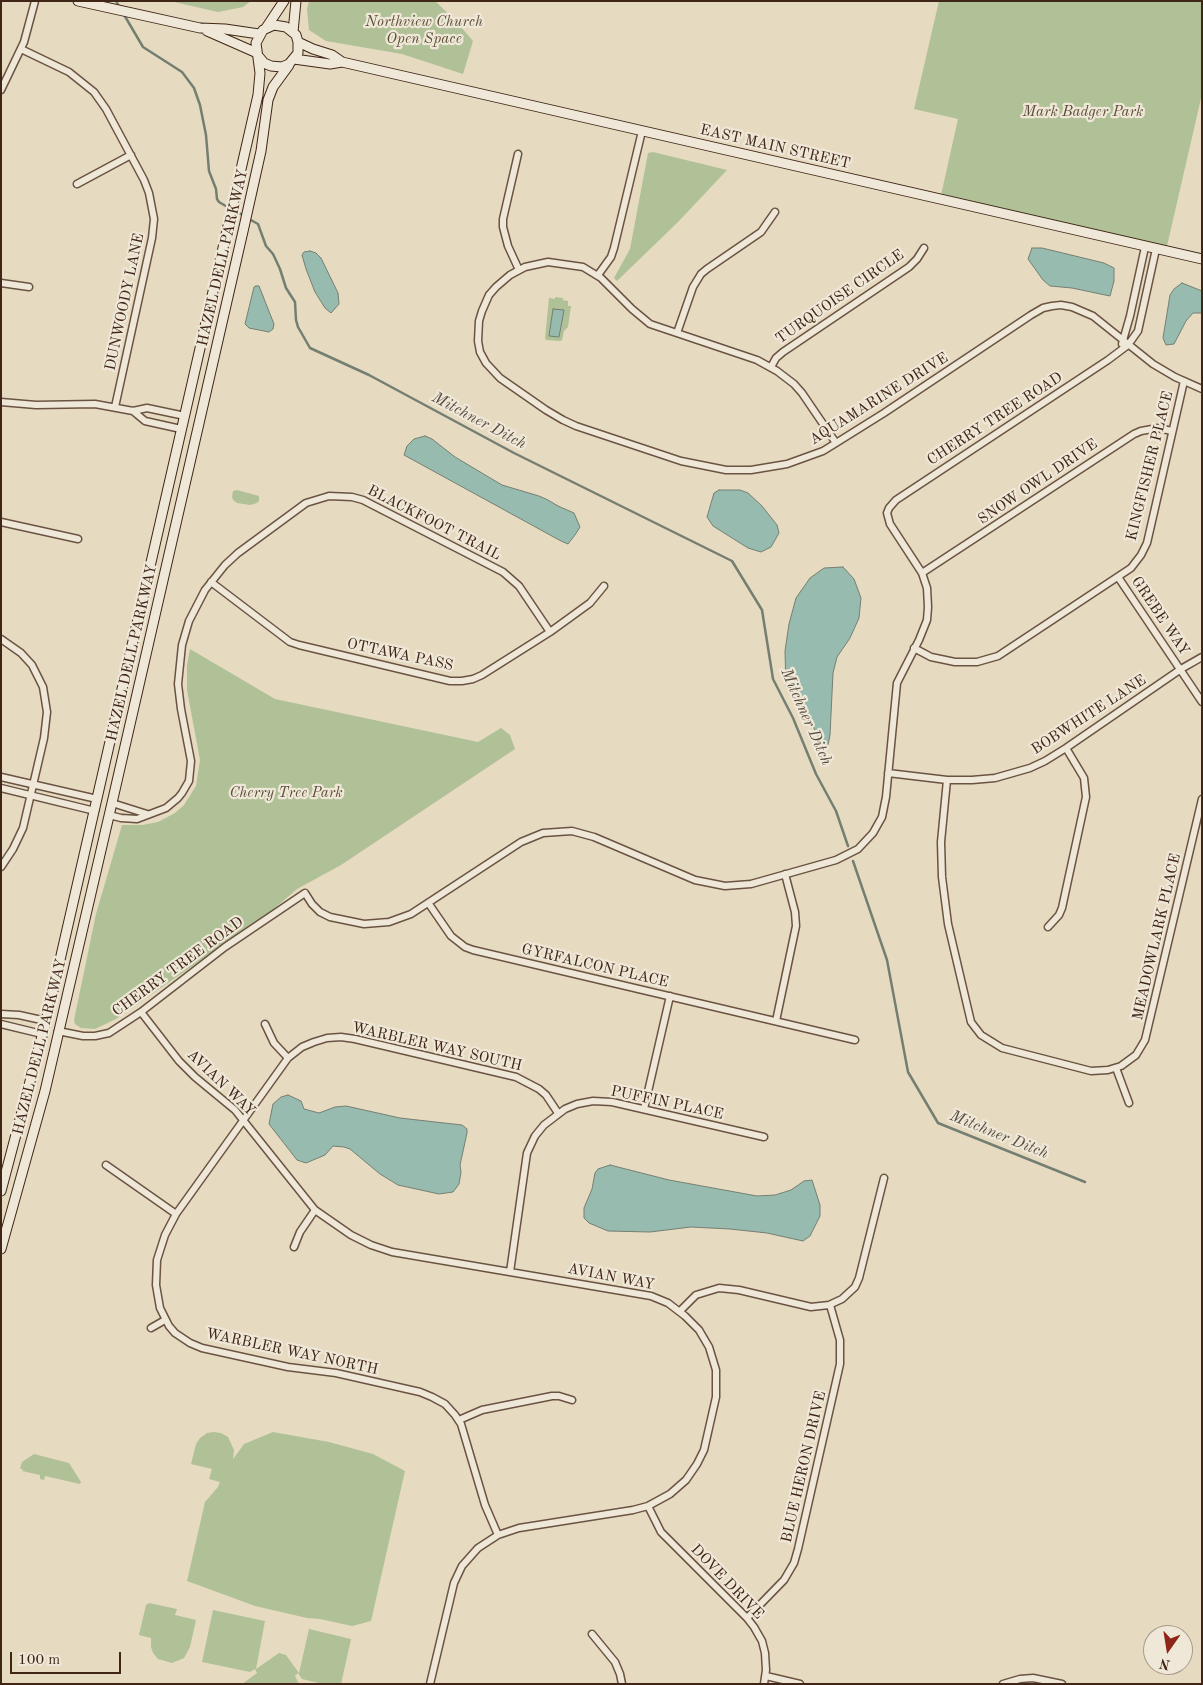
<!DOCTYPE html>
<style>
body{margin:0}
#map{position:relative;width:1203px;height:1685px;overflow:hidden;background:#e6dac1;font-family:"Old Standard TT",serif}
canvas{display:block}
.frame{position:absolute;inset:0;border:2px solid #402617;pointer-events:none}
.north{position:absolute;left:1143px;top:1625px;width:50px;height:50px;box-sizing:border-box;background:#efe7d7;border:1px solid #a99a8a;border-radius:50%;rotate:193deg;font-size:14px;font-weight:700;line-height:20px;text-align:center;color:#402617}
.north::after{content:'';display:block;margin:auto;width:18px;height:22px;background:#8f2418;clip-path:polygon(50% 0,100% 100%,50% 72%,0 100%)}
.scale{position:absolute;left:10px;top:1652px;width:111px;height:22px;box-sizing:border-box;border:2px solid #402617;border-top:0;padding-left:6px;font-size:15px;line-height:18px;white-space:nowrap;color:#402617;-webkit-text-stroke:4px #efe7d7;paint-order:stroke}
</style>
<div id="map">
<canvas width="1203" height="1685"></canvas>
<div class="frame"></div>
<div class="north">N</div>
<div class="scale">100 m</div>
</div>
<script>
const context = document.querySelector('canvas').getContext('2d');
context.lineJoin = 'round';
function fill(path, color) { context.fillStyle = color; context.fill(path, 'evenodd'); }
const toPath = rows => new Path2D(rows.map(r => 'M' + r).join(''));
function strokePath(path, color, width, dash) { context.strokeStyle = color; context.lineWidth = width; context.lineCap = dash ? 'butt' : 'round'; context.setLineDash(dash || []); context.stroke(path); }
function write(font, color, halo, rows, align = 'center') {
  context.font = font + ' "Old Standard TT",serif'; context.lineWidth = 4.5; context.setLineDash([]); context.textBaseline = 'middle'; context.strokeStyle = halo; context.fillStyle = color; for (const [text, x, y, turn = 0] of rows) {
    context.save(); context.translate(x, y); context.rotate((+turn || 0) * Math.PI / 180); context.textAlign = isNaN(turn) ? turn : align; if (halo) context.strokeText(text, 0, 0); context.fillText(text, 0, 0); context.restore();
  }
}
fill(toPath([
 [170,1,251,1,243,7,218,12],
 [309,1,435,1,455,20,473,41,463,74,402,54,326,41,309,30,307,9],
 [939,1,1202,1,1202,94,1167,246,941,195,958,119,914,109],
 [653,152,727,170,678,222,617,281,614,278,630,249,648,153],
 [555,297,563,298,563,300,568,301,568,306,571,306,568,327,564,331,562,340,560,341,546,340,545,338,549,298,555,299],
 [237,490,259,496,259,501,257,503,250,505,237,503,233,500,232,497,233,491],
 [190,649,275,699,478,742,501,728,510,735,515,749,341,865,297,889,269,913,116,1019,95,1029,81,1028,75,1024,74,1020,96,914,122,825,142,825,158,822,175,813,184,805,196,786,200,760,187,690,187,665],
 [214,1432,221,1433,228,1437,234,1450,233,1459,244,1444,273,1432,329,1442,373,1454,405,1471,371,1621,352,1626,320,1619,307,1618,255,1606,187,1581,205,1502,218,1487,220,1482,209,1479,212,1469,191,1464,196,1444,200,1438,207,1433],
 [34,1454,69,1463,81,1482,80,1484,45,1476,44,1480,40,1479,40,1475,22,1471,23,1469,20,1469,22,1462],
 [149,1603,177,1609,175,1615,196,1620,190,1647,184,1658,172,1663,158,1659,153,1653,151,1647,151,1638,139,1635,146,1605],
 [213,1610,265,1621,256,1669,279,1653,286,1655,299,1673,309,1629,351,1639,341,1684,323,1684,302,1679,298,1673,295,1676,299,1684,242,1684,257,1673,255,1669,250,1672,202,1662]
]), '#b0c197');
const water = toPath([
 [1032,248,1042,248,1104,263,1114,268,1114,281,1110,296,1072,288,1050,286,1043,280,1028,259,1032,248],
 [310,251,316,253,321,258,338,293,339,304,331,313,325,308,315,292,306,269,302,255,304,252,310,251],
 [1182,283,1202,291,1202,313,1193,313,1186,321,1174,344,1166,345,1163,338,1170,295,1174,289,1182,283],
 [256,286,259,286,274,324,273,329,269,332,249,328,245,324,254,287,256,286],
 [553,309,564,310,559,337,549,336,553,309],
 [425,436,432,439,455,457,502,485,539,496,548,500,558,506,574,513,580,527,575,535,568,544,561,541,404,455,407,446,414,439,425,436],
 [719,490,740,490,748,493,762,506,777,525,779,533,771,547,761,552,748,548,713,526,707,517,714,493,719,490],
 [843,567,854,579,861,598,859,618,850,638,837,657,833,673,830,735,828,745,822,745,811,722,786,687,785,651,789,624,796,598,810,578,824,568,843,567],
 [288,1095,301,1101,304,1109,319,1113,335,1107,346,1106,400,1118,462,1125,467,1129,467,1133,460,1165,461,1172,459,1184,453,1192,439,1194,398,1185,380,1174,350,1149,344,1147,333,1146,325,1155,306,1163,297,1160,269,1124,273,1104,281,1097,288,1095],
 [610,1165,669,1180,757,1196,775,1195,791,1190,804,1181,812,1180,820,1205,820,1216,810,1236,803,1241,767,1233,730,1229,691,1227,650,1232,608,1231,589,1223,584,1218,584,1208,592,1189,595,1173,598,1169,610,1165]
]);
fill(water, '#97bbae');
strokePath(water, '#747f72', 1);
strokePath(toPath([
 [116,1,120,8],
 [123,13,143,47,182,72,194,88,200,105,206,135,209,171,216,189,217,199,219,202,229,208],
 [234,210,244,216],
 [249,219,258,224,266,246,273,254,280,269,286,288,295,302,296,320,298,327,310,348,369,375,514,453,732,561,762,610,773,679,793,718,816,774,836,811,848,846],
 [853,861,887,960,908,1072,938,1123,1085,1182]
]), '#747f72', 2.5);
const street = toPath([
 [21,49,69,72,94,92,106,109,144,180,149,193,154,219,152,238,115,407],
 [1,90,24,42,35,1],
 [518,154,503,219,503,227,508,246,519,270],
 [77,184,131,155],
 [598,275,611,257,614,248,642,131],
 [1,283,29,287],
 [677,333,693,287,701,274,707,269,761,232,775,212],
 [1122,344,1130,316,1145,247],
 [771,367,776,358,783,352,909,267,917,259,924,248],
 [1,402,36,405,95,404,133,411,147,408,185,416],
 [133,411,145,421,181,429],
 [836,443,802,393,794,384,777,371,757,360,650,324,632,309,601,278,583,267,548,262,525,267,510,275,496,287,489,295,482,311,479,321,478,341,480,352,486,363,500,378,546,410,563,420,576,426,681,461,726,470,751,470,787,464,823,451,836,443,884,413,1031,315,1043,308,1052,306,1061,305,1072,307,1093,316,1153,364,1175,377,1202,389],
 [1,522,78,539],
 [922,573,1134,434,1141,431,1158,428,1172,431],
 [1118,577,1202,702],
 [211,582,290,642,299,645,450,681,462,681,473,679,482,675,550,632,590,603,604,586],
 [1,639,21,653,32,665,43,687,47,712,44,738,23,828,13,849,1,867],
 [914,648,931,657,955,662,977,662,998,656,1131,568,1141,555,1147,543,1184,381],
 [888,773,947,780,972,780,995,778,1030,768,1045,761,1066,748,1181,669,1202,657],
 [1,777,97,799],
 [947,780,941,842,942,877,948,924,971,1022,981,1035,1002,1048,1091,1071,1108,1070,1121,1066,1136,1055,1145,1040,1202,799],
 [1,788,95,811],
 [112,803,147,814],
 [109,815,121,818,137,819,166,808,178,798,182,793,189,781,191,761,181,709,178,684,182,645,189,621,205,590,225,565,238,553,306,503,329,496,352,497,363,500,503,572,519,586,550,632],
 [429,904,451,936,465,947,473,950,855,1040],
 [1048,927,1059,915,1062,908,1086,797,1084,778,1066,748],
 [141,1012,179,1061,195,1077,235,1110,315,1210,351,1235,371,1245,392,1252,651,1296,668,1303,685,1316,699,1330,709,1347,716,1370,716,1397,704,1450,697,1464,686,1480,670,1494,648,1506,633,1510,519,1528,498,1535,478,1548,462,1566,454,1583,430,1684],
 [1,1014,19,1015,46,1021],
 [776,1021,796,926,795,912,785,874],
 [1,1024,42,1034],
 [265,1024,274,1043,288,1058],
 [58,1031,83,1036,95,1036,109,1033,141,1012,225,947,305,893,312,904,320,912,330,917,364,924,389,922,411,914,521,842,543,833,572,831,594,837,695,880,725,886,751,884,836,860,858,849,873,833,882,817,886,797,897,683,919,640,927,620,928,607,927,588,922,573,890,524,887,513,889,508,896,500,1108,360,1128,345,1138,331,1156,249],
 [1116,1068,1129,1103],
 [644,1109,670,996],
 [106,1165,176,1214],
 [294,1247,300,1232,315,1210],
 [510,1272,527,1153,535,1136,544,1125,565,1109,577,1104,593,1101,612,1102,764,1137],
 [680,1311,696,1295,719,1288,739,1290,811,1307,829,1305,842,1299,855,1287,859,1278,884,1178],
 [151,1328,165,1320],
 [459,1420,482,1410,552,1396,559,1396,572,1400],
 [648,1506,661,1532,747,1618,754,1627,762,1641,765,1653,766,1670,764,1684],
 [498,1535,485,1505,461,1424,455,1415,445,1404,432,1397,420,1392,336,1373,288,1367,202,1348,190,1343,175,1333,169,1326,160,1308,156,1285,157,1260,165,1235,176,1214,288,1058,302,1047,314,1042,327,1038,341,1037,355,1039,516,1077,539,1089,546,1095,558,1113],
 [747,1618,784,1580,794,1563,798,1549,840,1364,840,1340,830,1305],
 [592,1634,615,1662,620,1674,622,1684],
 [766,1676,800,1684],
 [1003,1684,1020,1679,1033,1678,1062,1684]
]);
const secondary = toPath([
 [78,1,200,28,225,29,259,34],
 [266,28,284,1],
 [207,31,257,53],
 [293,32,296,1],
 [298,42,313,49,332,55,342,62,1202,259],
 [294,59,330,64,342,62],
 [1,1191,46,1021,258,95,260,73,256,43,263,30,274,25,286,27,296,35,298,42,298,53,289,64,282,67,271,66,264,63,259,57],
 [1,1249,45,1091,112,803,244,227,261,151,268,100,273,87,289,65]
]);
strokePath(street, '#6a5342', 9);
strokePath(secondary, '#402617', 11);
strokePath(street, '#efe7d7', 6);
strokePath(secondary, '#efe7d7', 9);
write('italic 15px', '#5c4d37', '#efe7d7', [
 ["Northview Church",424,22],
 ["Open Space",424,39],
 ["Mark Badger Park",1083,112],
 ["Cherry Tree Park",286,793]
]);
write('15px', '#402617', '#efe7d7', [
 ["EAST MAIN STREET",775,147,13],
 ["HAZEL DELL PARKWAY",223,258,-77],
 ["TURQUOISE CIRCLE",840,297,-35],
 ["DUNWOODY LANE",125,302,-78],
 ["AQUAMARINE DRIVE",879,399,-32],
 ["CHERRY TREE ROAD",995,419,-33],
 ["KINGFISHER PLACE",1150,466,-76],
 ["SNOW OWL DRIVE",1038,482,-34],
 ["BLACKFOOT TRAIL",434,523,27],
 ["GREBE WAY",1160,616,56],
 ["HAZEL DELL PARKWAY",132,653,-77],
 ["OTTAWA PASS",400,655,12],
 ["BOBWHITE LANE",1089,715,-33],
 ["MEADOWLARK PLACE",1157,937,-77],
 ["GYRFALCON PLACE",595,966,13],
 ["CHERRY TREE ROAD",178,967,-36],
 ["HAZEL DELL PARKWAY",40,1047,-76],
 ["WARBLER WAY SOUTH",437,1047,13],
 ["AVIAN WAY",221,1083,44],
 ["PUFFIN PLACE",667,1103,12],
 ["AVIAN WAY",611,1277,11],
 ["WARBLER WAY NORTH",292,1352,12],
 ["BLUE HERON DRIVE",804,1467,-77],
 ["DOVE DRIVE",727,1582,46]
]);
write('italic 16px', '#564b3d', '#efe7d7', [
 ["Mitchner Ditch",479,421,28],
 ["Mitchner Ditch",806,717,66],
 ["Mitchner Ditch",999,1135,22]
]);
</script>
